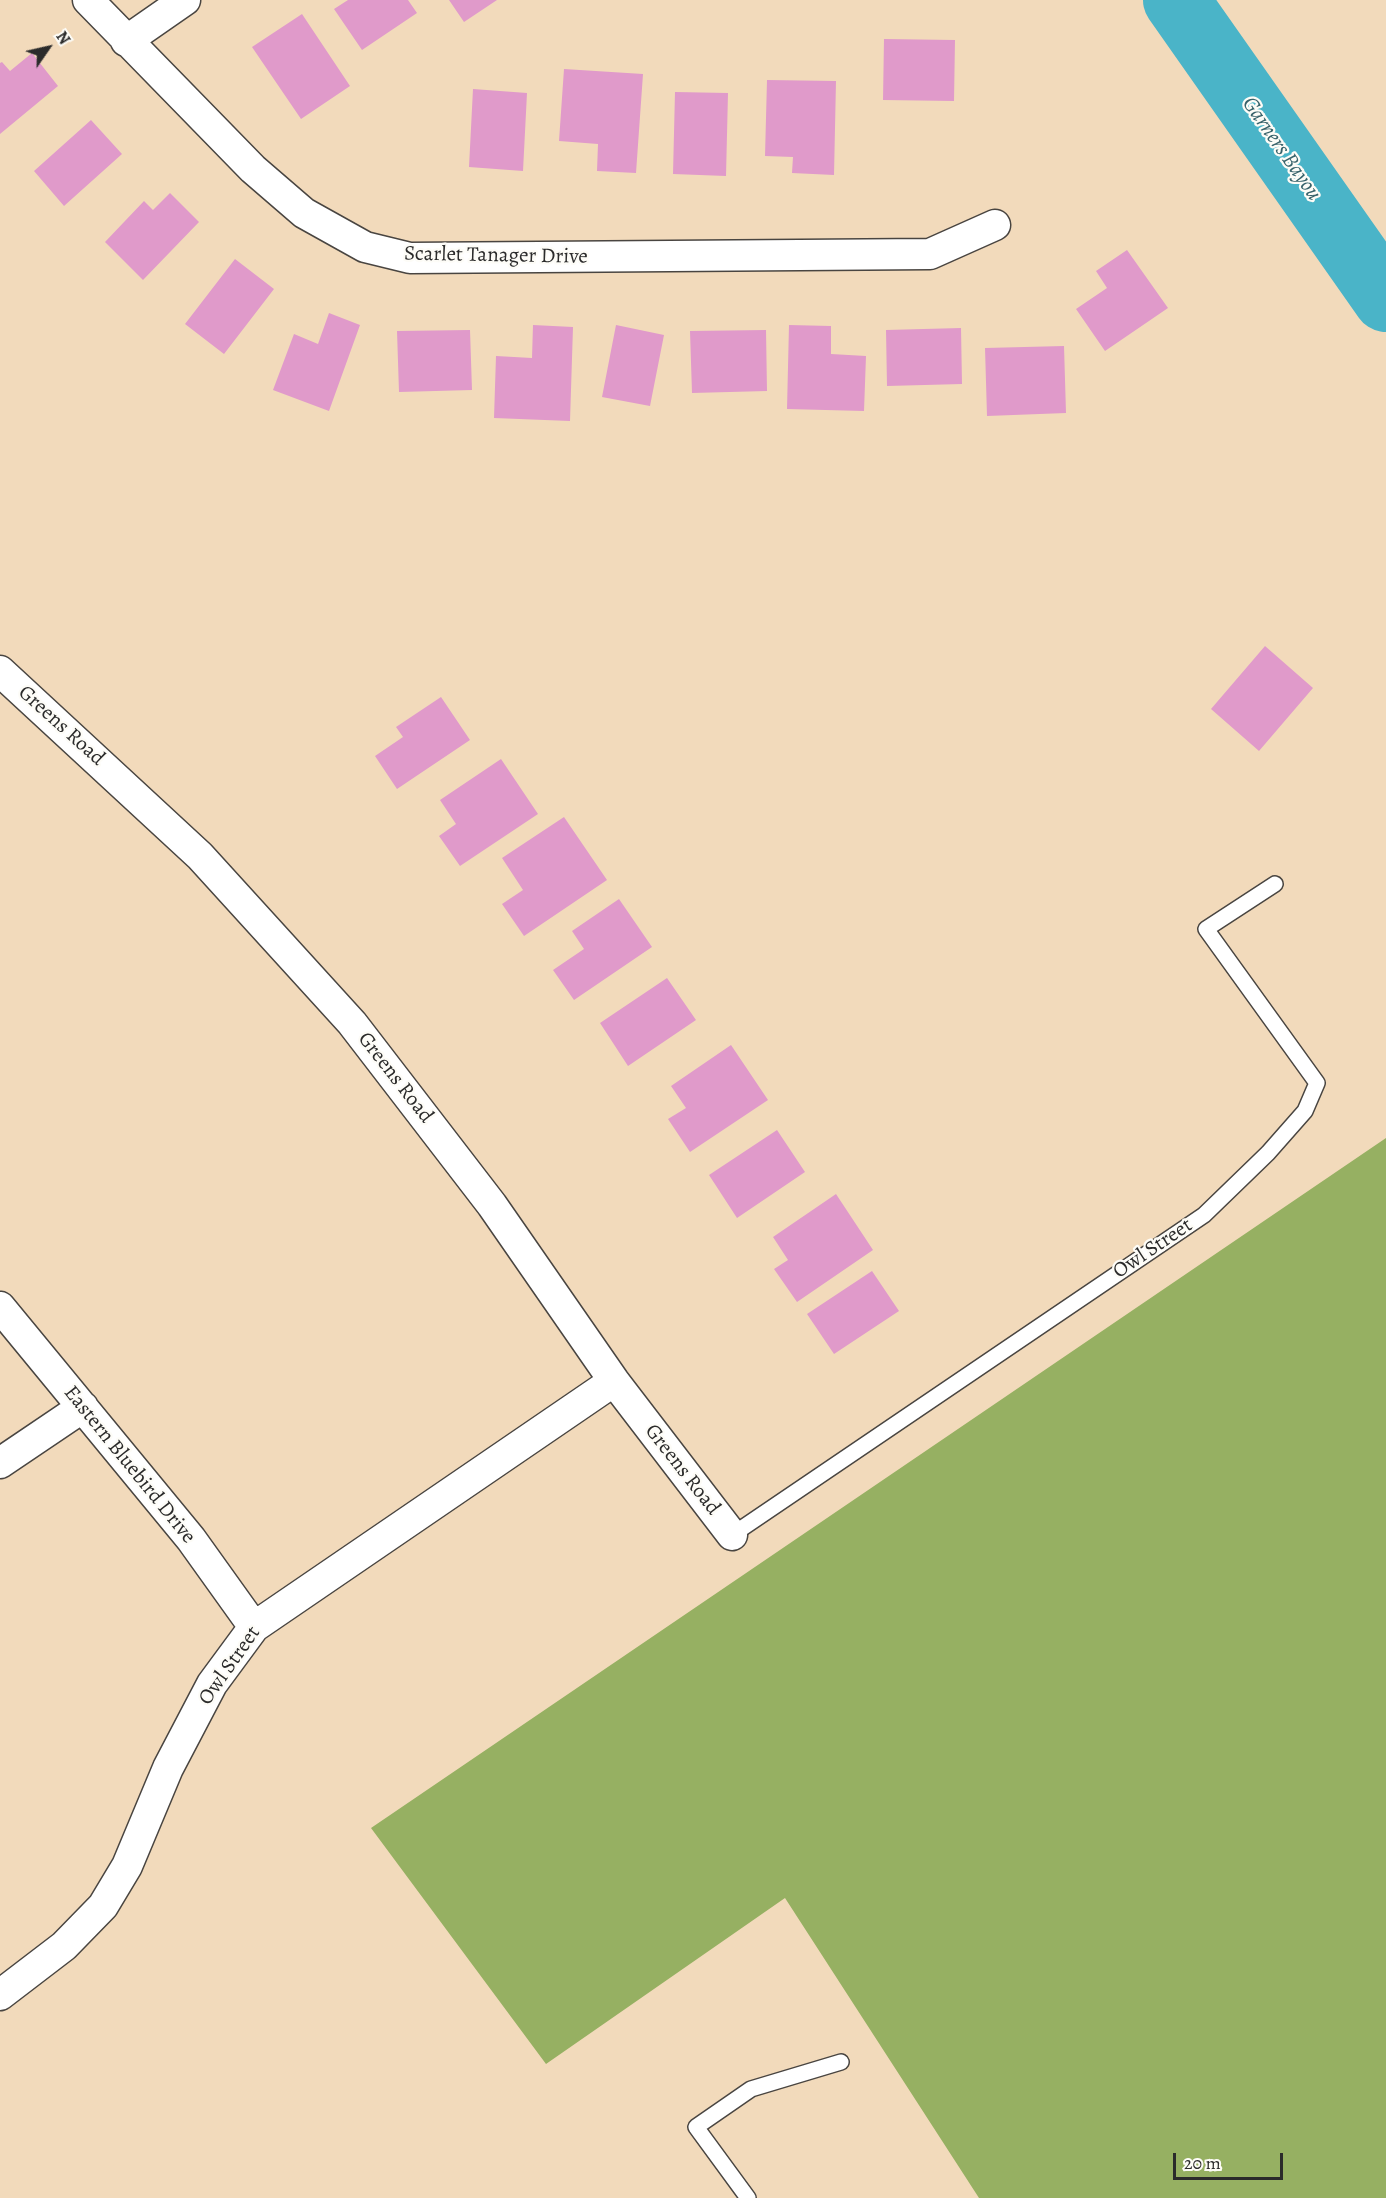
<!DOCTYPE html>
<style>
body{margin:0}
#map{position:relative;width:1386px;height:2198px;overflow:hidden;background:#f2dabb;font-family:Alegreya,serif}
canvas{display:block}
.north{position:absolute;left:18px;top:18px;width:60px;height:60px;-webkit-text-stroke:4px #fdfcf7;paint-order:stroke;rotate:56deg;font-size:16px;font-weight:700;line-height:24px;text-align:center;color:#2b2b2b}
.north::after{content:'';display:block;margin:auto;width:21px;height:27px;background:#2b2b2b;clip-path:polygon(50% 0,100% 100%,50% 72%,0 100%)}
.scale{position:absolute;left:1173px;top:2153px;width:110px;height:27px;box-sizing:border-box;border:3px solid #2b2b2b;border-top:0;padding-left:8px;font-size:18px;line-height:21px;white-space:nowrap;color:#2b2b2b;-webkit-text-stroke:4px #fdfcf7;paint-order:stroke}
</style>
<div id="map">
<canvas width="1386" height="2198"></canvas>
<div class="north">N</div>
<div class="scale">20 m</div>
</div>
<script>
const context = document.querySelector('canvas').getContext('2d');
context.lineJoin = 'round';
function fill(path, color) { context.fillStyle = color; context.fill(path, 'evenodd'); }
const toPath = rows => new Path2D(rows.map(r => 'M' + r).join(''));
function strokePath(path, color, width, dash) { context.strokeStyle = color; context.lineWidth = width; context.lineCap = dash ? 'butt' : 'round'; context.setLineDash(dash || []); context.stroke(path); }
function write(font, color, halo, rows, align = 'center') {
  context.font = font + ' Alegreya,serif'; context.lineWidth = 4.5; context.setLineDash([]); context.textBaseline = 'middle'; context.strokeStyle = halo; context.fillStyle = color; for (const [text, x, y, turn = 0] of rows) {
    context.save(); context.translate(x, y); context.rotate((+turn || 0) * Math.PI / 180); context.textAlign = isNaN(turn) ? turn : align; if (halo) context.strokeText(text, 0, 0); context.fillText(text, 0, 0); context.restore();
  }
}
fill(toPath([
 [1386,1138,1386,2198,979,2198,785,1898,546,2064,371,1828]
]), '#96b062');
strokePath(toPath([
 [1176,0,1386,299]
]), '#4ab4c8', 66);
fill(toPath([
 [348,0,408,0,417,13,362,50,334,9],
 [449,0,497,0,464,22],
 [302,14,350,86,301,119,252,47],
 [884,39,955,40,954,101,883,100],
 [32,53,58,86,0,134,0,63,2,62,10,71],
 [564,69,643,74,636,173,597,171,598,144,559,141],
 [767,80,836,81,834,175,792,173,793,157,765,156],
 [473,89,527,93,523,171,469,167],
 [675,92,728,93,726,176,673,174],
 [91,120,122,154,64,206,34,171],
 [170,193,199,222,143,280,105,242,144,201,153,210],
 [1127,250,1168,308,1105,351,1076,309,1107,288,1096,271],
 [235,259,274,289,224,354,185,324],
 [329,313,360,325,329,411,273,390,294,334,318,344],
 [533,325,573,327,570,421,494,418,496,356,532,358],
 [616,325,664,335,650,406,602,397],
 [789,325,831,326,831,354,866,356,864,411,787,409],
 [961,328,962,384,887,386,886,330],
 [470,330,472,390,399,392,397,331],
 [766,330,767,391,692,393,690,331],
 [1064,346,1066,413,987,416,985,348],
 [1265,646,1313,688,1259,751,1211,709],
 [441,697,470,740,397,789,375,756,403,737,396,727],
 [501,759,538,814,460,866,439,836,456,824,440,800],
 [564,817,607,880,524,936,502,904,523,890,502,858],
 [619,899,652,947,574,1000,553,970,584,949,572,931],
 [667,978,696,1020,628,1066,600,1023],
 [731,1045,768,1100,690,1152,668,1119,686,1108,671,1086],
 [777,1130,805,1172,737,1218,709,1175],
 [836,1194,873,1250,797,1302,774,1269,788,1260,773,1237],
 [872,1271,899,1311,834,1354,807,1314]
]), '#e09aca');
const service = toPath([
 [732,1535,1204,1215,1268,1153,1305,1111,1317,1083,1206,929,1275,884],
 [748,2198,696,2127,751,2089,841,2062]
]);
const minor = toPath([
 [88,0,253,169,304,213,365,247,410,258,930,254,995,225],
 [126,41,185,0],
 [0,671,200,856,352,1023,492,1205,614,1381,732,1535],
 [0,1307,191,1539,254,1627],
 [0,1463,83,1407],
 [0,1995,64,1946,103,1906,127,1866,168,1768,212,1684,254,1627,614,1381]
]);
strokePath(service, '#494541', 18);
strokePath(minor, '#494541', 33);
strokePath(service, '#fff', 15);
strokePath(minor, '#fff', 30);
write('21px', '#2b2b2b', '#fdfcf7', [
 ["Scarlet Tanager Drive",496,256,1],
 ["Greens Road",61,726,42],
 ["Greens Road",395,1078,52],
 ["Owl Street",1153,1249,-34],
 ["Eastern Bluebird Drive",129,1465,51],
 ["Greens Road",682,1470,52],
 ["Owl Street",230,1666,-55]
]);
write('italic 22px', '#37626a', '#fdfcf7', [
 ["Garners Bayou",1281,149,55]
]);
</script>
